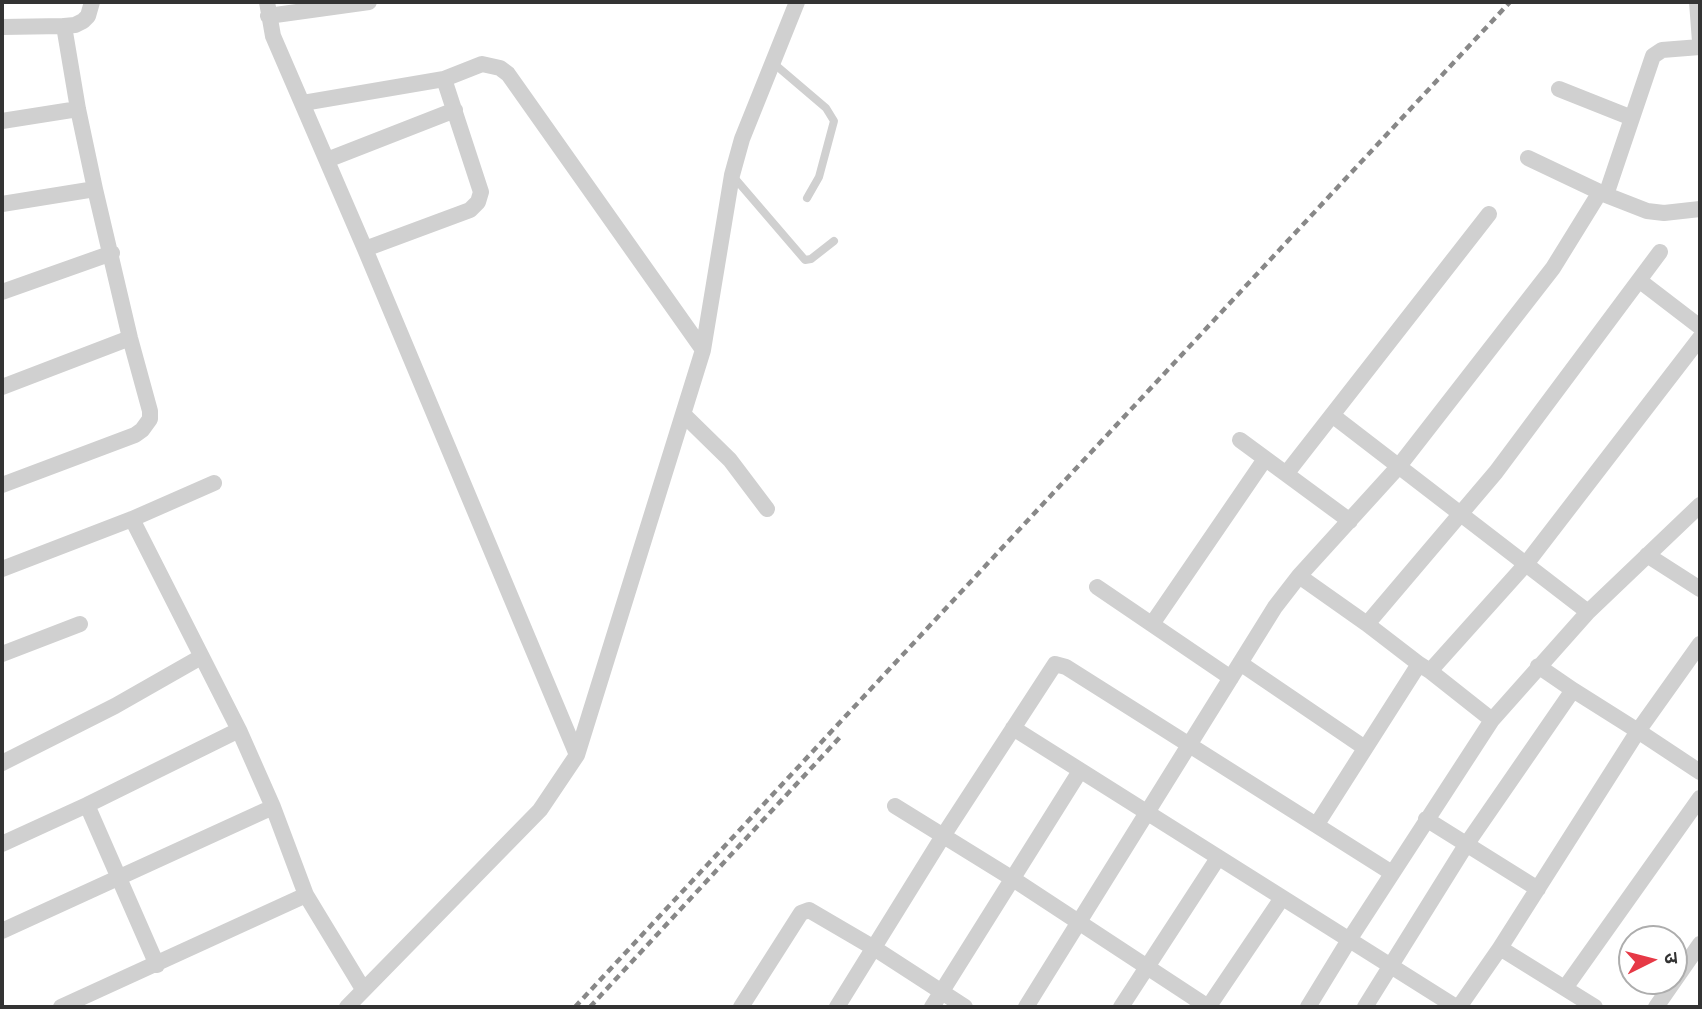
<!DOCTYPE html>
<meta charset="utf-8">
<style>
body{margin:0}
#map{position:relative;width:1702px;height:1009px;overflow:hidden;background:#fff;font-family:Ubuntu,"Noto Sans Devanagari",sans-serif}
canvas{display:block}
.frame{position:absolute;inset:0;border:4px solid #333;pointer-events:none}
.north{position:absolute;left:1618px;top:925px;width:70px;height:70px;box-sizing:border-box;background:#fff;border:2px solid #adadad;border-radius:50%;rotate:84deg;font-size:19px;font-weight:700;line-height:28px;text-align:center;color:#333}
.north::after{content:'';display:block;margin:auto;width:24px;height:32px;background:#e63946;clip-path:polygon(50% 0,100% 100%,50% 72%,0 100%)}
</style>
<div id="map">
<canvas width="1702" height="1009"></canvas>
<div class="frame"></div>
<div class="north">उ</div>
</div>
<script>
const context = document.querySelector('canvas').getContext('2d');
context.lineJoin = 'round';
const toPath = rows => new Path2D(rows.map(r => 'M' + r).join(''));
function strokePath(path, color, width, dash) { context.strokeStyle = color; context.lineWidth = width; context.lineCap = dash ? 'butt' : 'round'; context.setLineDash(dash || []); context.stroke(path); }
strokePath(toPath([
 [772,62,826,108,834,121,819,177,807,198],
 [732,175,805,260,811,259,834,241]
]), '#d0d0d0', 8);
strokePath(toPath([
 [267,2,273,36,365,249,577,755],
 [1697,2,1700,42],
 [268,16,369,2],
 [2,27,64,26],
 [1559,89,1632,118],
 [303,103,444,79,482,64,500,68,508,74,703,350],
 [2,121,78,109],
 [1528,158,1606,195,1647,211,1664,213,1700,209],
 [327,160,455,110],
 [1606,195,1653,56,1662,50,1700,47],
 [2,204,95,189],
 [365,249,470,210,478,202,481,192,444,79],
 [1640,281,1700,327],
 [2,292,112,253],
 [2,387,130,338],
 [683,414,730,460,767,509],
 [1332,415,1588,612],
 [1240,440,1350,521],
 [1286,474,1489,214],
 [2,485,135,435,142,430,150,419,150,411,130,338,95,189,78,109,64,26,75,25,83,21,88,16,92,2],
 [132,519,239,730,273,807,306,895,363,989],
 [1647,555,1700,589],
 [2,569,132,519,214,483],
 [1299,576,1367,624],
 [1097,587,1231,678],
 [1152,624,1265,459],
 [2,654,80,624],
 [1240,663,1365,748],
 [1419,664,1367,624,1496,472,1660,252],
 [1538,666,1573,690],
 [1430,671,1492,720],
 [1013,728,1456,1007],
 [2,763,115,706,201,657],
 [87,805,157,965],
 [895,806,1013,879,1208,1007],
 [1426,819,1538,889],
 [1317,824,1419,664,1430,671,1526,564,1700,338],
 [2,844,87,805,239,730],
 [2,931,273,807],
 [1500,948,1595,1007],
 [1565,988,1700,798],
 [1209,1006,1282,898],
 [61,1007,306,895],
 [347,1007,540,810,577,755,703,350,732,175,742,139,797,2],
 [741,1007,801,913,809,910,874,948,965,1007],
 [837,1007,943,836,1055,664,1066,667,1392,873],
 [932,1007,1080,771],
 [1026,1007,1275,607,1299,576,1399,466,1553,268,1600,192],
 [1121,1007,1218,858],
 [1308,1007,1349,940,1492,720,1588,612,1700,505],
 [1365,1007,1466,845,1573,690,1638,731,1700,644],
 [1459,1007,1500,948,1638,731,1700,772],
 [1656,1007,1700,944]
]), '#d0d0d0', 16);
strokePath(toPath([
 [575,1007,1510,2],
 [590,1007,841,736]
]), '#888', 4.5, [7, 5]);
</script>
